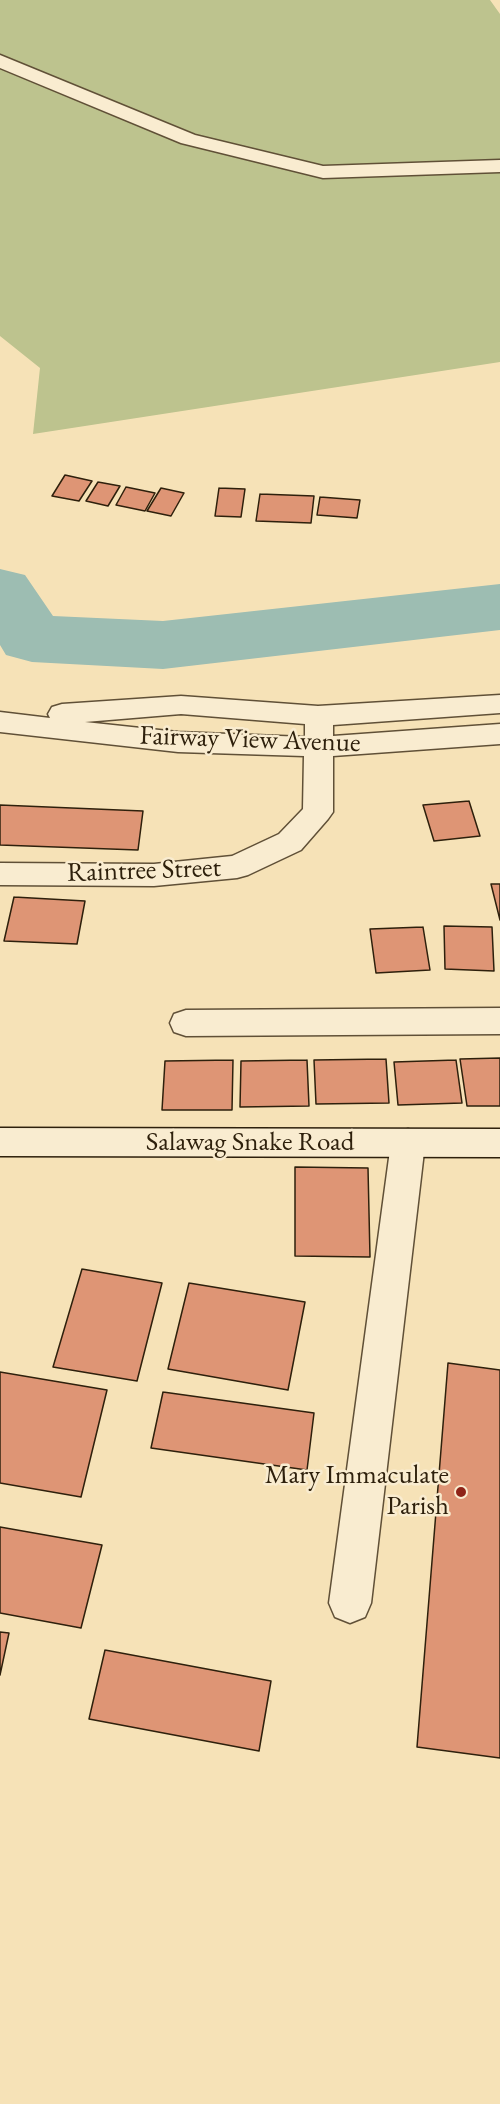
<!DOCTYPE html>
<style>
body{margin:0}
canvas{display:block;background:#f6e2b7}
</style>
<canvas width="500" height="2104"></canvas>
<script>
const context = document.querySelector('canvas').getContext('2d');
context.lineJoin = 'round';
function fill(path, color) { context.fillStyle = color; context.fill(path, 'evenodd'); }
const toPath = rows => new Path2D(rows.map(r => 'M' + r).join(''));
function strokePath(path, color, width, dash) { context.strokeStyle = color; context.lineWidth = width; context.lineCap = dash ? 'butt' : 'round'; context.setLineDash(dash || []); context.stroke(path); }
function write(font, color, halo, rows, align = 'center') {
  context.font = font + ' "EB Garamond",serif'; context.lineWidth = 5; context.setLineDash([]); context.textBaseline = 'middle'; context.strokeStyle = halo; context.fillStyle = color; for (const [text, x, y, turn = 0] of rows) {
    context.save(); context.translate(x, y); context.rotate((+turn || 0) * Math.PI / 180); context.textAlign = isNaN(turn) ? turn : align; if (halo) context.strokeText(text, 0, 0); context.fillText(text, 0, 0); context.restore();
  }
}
fill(toPath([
 [0,0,490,0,500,14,500,362,33,434,40,368,0,336]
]), '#bdc38e');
fill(toPath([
 [0,569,25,575,53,616,163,621,500,584,500,630,163,669,32,662,6,655,0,645,0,569]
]), '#9dbdb2');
const building = toPath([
 [65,475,92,481,79,501,52,496,65,475],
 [98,482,120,486,108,506,86,501,98,482],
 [126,487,155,493,145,511,116,505,126,487],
 [161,488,184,493,171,516,147,511,161,488],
 [219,488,245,489,241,517,215,516,219,488],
 [260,494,314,496,311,523,256,521,260,494],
 [320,497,360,500,357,518,317,515,320,497],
 [469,801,480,836,434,841,423,805,469,801],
 [0,805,143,811,138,850,0,845,0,805],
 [491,884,500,884,500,920,491,884],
 [14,897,85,901,77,944,4,941,14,897],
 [444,926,492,927,494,971,445,969,444,926],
 [423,927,430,970,376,973,370,929,423,927],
 [500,1058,500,1106,467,1106,460,1059,500,1058],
 [386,1059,389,1103,316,1104,314,1060,386,1059],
 [233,1060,232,1110,162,1110,165,1061,233,1060],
 [307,1060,309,1106,240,1107,241,1061,307,1060],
 [456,1060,462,1103,398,1105,394,1062,456,1060],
 [295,1167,368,1168,370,1257,295,1256,295,1167],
 [82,1269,162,1283,137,1381,53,1367,82,1269],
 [189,1283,305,1302,288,1390,168,1369,189,1283],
 [448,1363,500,1370,500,1758,417,1747,448,1363],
 [0,1372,107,1390,81,1497,0,1483,0,1372],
 [163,1392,314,1413,307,1470,151,1448,163,1392],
 [0,1527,102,1545,81,1628,0,1613,0,1527],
 [0,1632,9,1633,0,1675,0,1632],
 [105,1650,271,1681,259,1751,89,1719,105,1650]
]);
fill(building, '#de9575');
strokePath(building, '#2e200c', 1.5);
const street = toPath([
 [0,55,195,135,323,166,500,160,500,172,323,178,181,143,0,68,0,55],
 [500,695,500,713,333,725,333,736,500,724,500,744,333,756,333,812,328,819,301,850,248,875,237,878,154,886,0,885,0,863,154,864,232,856,279,834,303,809,304,756,178,752,0,732,0,712,50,718,48,714,52,707,62,704,181,696,318,706,500,695],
 [181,714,305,724,305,737,178,732,85,722,181,714],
 [500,1008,500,1034,186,1036,174,1032,170,1023,174,1014,186,1010,500,1008],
 [408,1129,420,1133,425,1143,371,1603,365,1617,350,1623,335,1617,329,1603,391,1143,396,1133,408,1129]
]);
const secondary = toPath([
 [0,1128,500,1129,500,1157,0,1156,0,1128]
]);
strokePath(street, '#605037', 3);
strokePath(secondary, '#2e200c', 3);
fill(street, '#f9ecd0');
fill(secondary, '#f9ecd0');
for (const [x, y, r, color] of [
 [461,1492,6,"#8f2418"]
]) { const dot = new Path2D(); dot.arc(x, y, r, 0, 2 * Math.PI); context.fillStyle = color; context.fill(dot); strokePath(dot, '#f9ecd0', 2); }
write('27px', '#2e200c', '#f9ecd0', [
 ["Fairway View Avenue",250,740,2],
 ["Raintree Street",144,871,-2],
 ["Salawag Snake Road",250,1143]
]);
write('27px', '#2e200c', '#f9ecd0', [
 ["Mary Immaculate",449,1476],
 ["Parish",449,1507]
], 'right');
</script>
